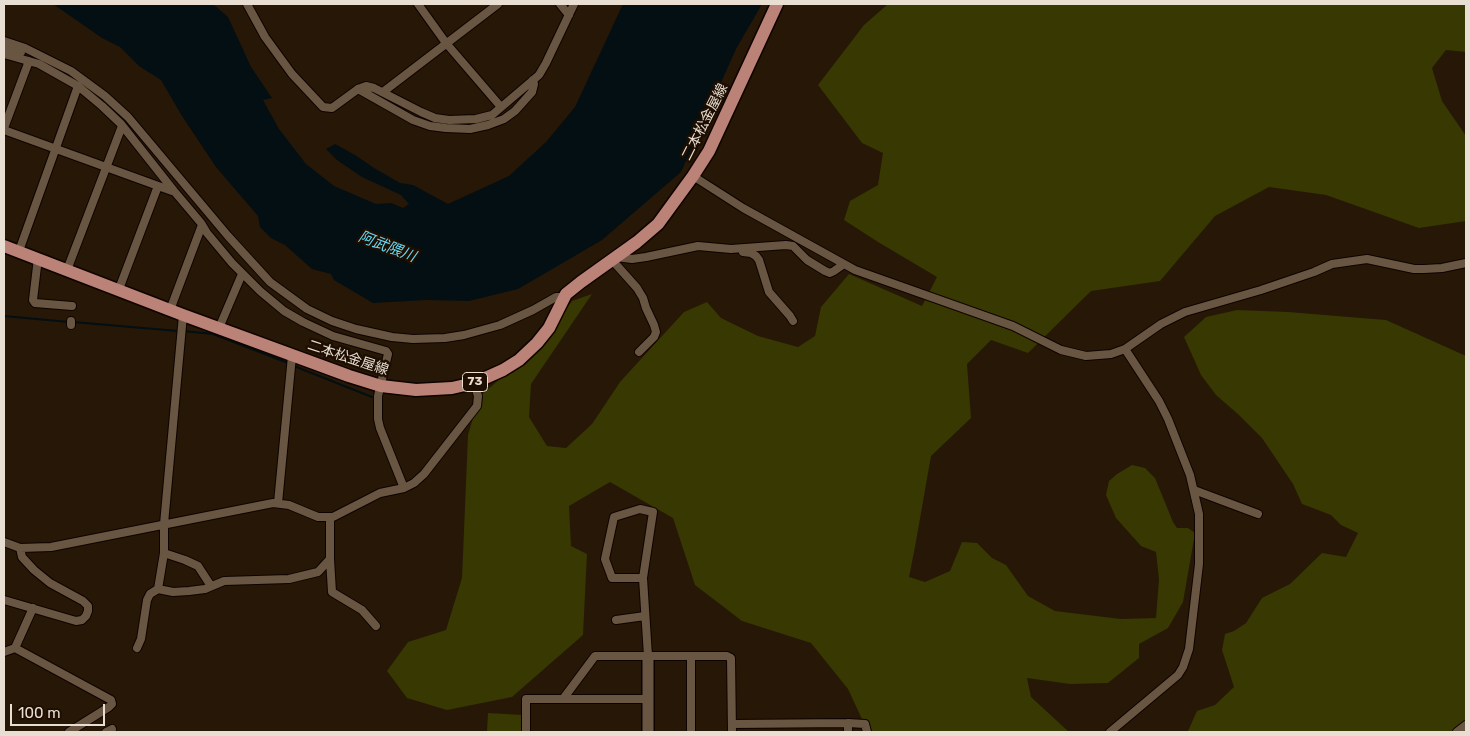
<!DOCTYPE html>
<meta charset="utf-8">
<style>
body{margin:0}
#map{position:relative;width:1470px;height:736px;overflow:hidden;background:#271706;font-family:Rubik,sans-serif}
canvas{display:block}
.frame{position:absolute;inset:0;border:5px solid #e8ded2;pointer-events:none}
.scale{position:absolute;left:10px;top:704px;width:95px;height:22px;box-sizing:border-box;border:2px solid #e8ded2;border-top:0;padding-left:6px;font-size:15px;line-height:18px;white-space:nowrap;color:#e8ded2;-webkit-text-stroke:4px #1d0e01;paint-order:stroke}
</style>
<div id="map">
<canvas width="1470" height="736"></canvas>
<div class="frame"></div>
<div class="scale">100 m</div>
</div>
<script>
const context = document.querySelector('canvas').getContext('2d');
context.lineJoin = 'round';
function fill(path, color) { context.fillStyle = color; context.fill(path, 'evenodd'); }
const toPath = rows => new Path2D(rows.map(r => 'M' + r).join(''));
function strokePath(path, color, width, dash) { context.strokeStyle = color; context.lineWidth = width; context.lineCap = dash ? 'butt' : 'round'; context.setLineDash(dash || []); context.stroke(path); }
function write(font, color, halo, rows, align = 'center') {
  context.font = font + ' Rubik,"Noto Sans JP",sans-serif'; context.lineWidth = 5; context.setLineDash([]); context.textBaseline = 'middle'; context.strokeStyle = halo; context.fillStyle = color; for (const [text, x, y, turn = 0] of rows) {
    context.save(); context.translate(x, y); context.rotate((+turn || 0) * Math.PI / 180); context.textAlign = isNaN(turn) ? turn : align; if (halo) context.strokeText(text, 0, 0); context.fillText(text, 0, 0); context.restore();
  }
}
fill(toPath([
 [888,4,1466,4,1466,52,1446,50,1432,68,1442,101,1466,136,1466,221,1419,228,1326,195,1269,187,1215,216,1160,281,1091,291,1028,353,991,340,967,364,971,418,931,456,915,547,909,577,925,582,950,571,962,542,977,543,992,558,1006,565,1028,596,1055,611,1121,619,1156,618,1159,579,1156,552,1141,546,1116,518,1106,495,1109,481,1117,474,1132,465,1145,468,1155,478,1173,522,1177,528,1188,528,1195,533,1183,602,1168,628,1139,644,1139,658,1108,683,1070,684,1027,678,1031,697,1069,732,868,732,848,689,811,643,742,621,695,585,673,518,610,482,569,506,571,546,587,554,583,635,512,697,447,710,407,698,387,671,408,642,446,630,462,578,468,435,479,397,539,345,572,301,592,294,531,384,529,417,547,446,566,448,592,424,620,382,684,312,707,302,721,318,758,336,798,347,815,336,821,307,849,274,922,306,937,277,878,242,844,220,850,201,878,185,883,153,862,143,818,85,864,25],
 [1237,310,1288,312,1386,320,1466,356,1466,732,1186,732,1188,731,1197,711,1215,705,1234,687,1222,650,1225,634,1234,631,1246,623,1262,598,1290,584,1322,553,1346,557,1358,533,1341,525,1331,515,1302,504,1293,484,1262,438,1239,415,1216,395,1201,375,1184,337,1206,317],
 [488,713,523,715,522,732,487,731]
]), '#373802');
fill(toPath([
 [53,4,213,4,228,17,251,67,272,98,263,100,279,129,306,164,334,186,376,204,391,203,403,208,409,204,401,195,362,177,337,160,326,149,335,144,355,155,374,168,400,183,413,185,448,204,509,176,546,142,575,107,623,4,762,4,736,49,681,172,602,240,518,289,469,301,426,300,373,303,334,280,331,274,312,269,285,245,271,238,260,227,258,216,216,167,182,116,161,80,139,66,120,47,102,38]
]), '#030f13');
strokePath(toPath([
 [4,316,69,322],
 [73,322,178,331],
 [183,331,213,334,288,363],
 [294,366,372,397]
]), '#030f13', 2);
const street = toPath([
 [247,4,265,37,292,74,323,107,332,108,358,89,366,86,374,88,421,112,435,118,449,120,476,119,492,115,539,75,546,63,574,4],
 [418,4,446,43,501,107],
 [560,4,569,15],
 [4,41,25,48,71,71,105,96,128,117,228,236,270,282,307,309,332,321,356,329,392,337,413,339,445,338,464,335,500,325,533,310,556,297,565,297],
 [4,47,21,52],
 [4,54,39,64,78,86,102,106,121,124,174,191,201,223,207,233,232,263,260,291,284,311,303,322,333,336,386,351,388,354,378,396,378,419,380,428,404,488],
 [358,89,413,120,430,126,446,128,470,129,488,125,504,119,515,111,532,92,534,84,533,80],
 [383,92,498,4],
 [4,128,29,61],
 [4,130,172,191],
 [693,176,743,208,855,270,1013,326,1061,350,1086,356,1111,354,1125,349,1161,324,1185,312,1261,290,1314,272,1332,264,1367,259,1414,269,1424,269,1442,268,1466,263],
 [19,251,78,86],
 [743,252,751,253,756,256,759,260,769,292,790,316,793,321],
 [616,257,632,259,646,257,698,246,731,249,786,245,793,246,807,260,825,271,830,273,834,271,844,264],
 [38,258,33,300,35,303,72,306],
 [612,260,637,288,643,298,646,308,654,325,656,332,654,337,639,352],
 [67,270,122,126],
 [119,289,158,186],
 [170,310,202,225],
 [183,315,164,524,164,553,158,589,173,592,189,591,205,589,224,581,289,579,318,572,330,559,330,517],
 [71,325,71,321],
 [219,328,242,274],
 [1194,490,1258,514],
 [278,503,292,356],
 [4,542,20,548,51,547,273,503,289,505,318,517,333,517,380,493,404,488,414,483,424,474,477,406,478,396,474,383],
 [164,553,185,560,198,566,211,586],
 [330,559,332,592,362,610,376,626],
 [643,578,612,578,605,559,614,517,640,509,653,512,643,578,648,656],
 [4,600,76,621,82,620,86,616,88,611,88,606,83,601,50,583,34,570,22,557,20,548],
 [616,620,645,616],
 [15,648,33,608],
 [137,648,141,639,147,600,150,594,158,589],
 [4,652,15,648,111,700,112,704,109,707,69,732],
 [691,657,691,732],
 [563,699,648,699],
 [848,723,865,724,867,732],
 [732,724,848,723,848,732],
 [106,732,112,729],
 [526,732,526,699,563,699,595,656,727,656,731,658,732,732],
 [1110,732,1178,675,1183,667,1189,649,1199,564,1199,514,1190,475,1168,419,1159,401,1125,349],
 [1457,732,1466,725]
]);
const secondary = toPath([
 [648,656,648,732]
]);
const primary = toPath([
 [4,246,183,315,349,376,381,386,416,390,452,388,474,383,503,370,519,360,537,343,549,328,566,294,581,282,637,242,658,224,693,176,709,151,777,4]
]);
strokePath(street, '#0f0300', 10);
strokePath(secondary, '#0f0300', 14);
strokePath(primary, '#0f0300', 15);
strokePath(street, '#685643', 8);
strokePath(secondary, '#685643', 11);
strokePath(primary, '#bb8277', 12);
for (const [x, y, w] of [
 [475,382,25]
]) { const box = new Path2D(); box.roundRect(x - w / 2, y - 9.5, w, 19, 4); context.fillStyle = '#1d0e01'; context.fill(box); strokePath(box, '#e8ded2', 1); }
write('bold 12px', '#e8ded2', null, [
 ["73",475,382]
]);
write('14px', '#e8ded2', '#1d0e01', [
 ["二本松金屋線",705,122,-63],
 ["二本松金屋線",348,358,18]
]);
write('italic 15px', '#65d9f5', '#1d0e01', [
 ["阿武隈川",387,247,21]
]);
</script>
